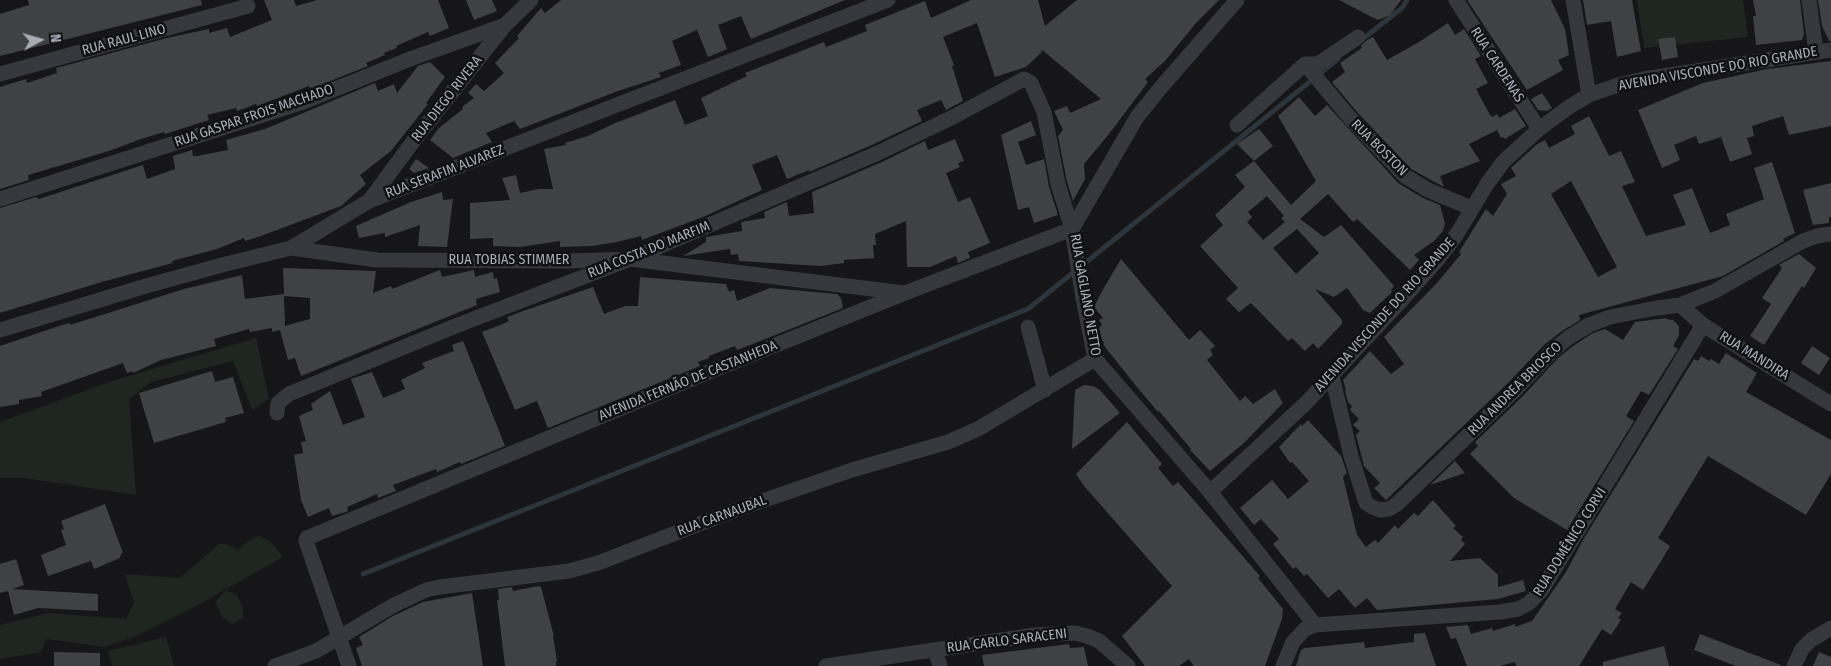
<!DOCTYPE html>
<meta charset="utf-8">
<style>
body{margin:0}
#map{position:relative;width:1831px;height:666px;overflow:hidden;background:#161618;font-family:"Fira Sans Condensed",sans-serif}
canvas{display:block}
.north{position:absolute;left:15px;top:15px;width:50px;height:50px;-webkit-text-stroke:4px #111113;paint-order:stroke;rotate:84deg;font-size:14px;font-weight:700;line-height:20px;text-align:center;color:#a8adb8}
.north::after{content:'';display:block;margin:auto;width:18px;height:22px;background:#a8adb8;clip-path:polygon(50% 0,100% 100%,50% 72%,0 100%)}
</style>
<div id="map">
<canvas width="1831" height="666"></canvas>
<div class="north">N</div>
</div>
<script>
const context = document.querySelector('canvas').getContext('2d');
context.lineJoin = 'round';
function fill(path, color) { context.fillStyle = color; context.fill(path, 'evenodd'); }
const toPath = rows => new Path2D(rows.map(r => 'M' + r).join(''));
function strokePath(path, color, width, dash) { context.strokeStyle = color; context.lineWidth = width; context.lineCap = dash ? 'butt' : 'round'; context.setLineDash(dash || []); context.stroke(path); }
function write(font, color, halo, rows, align = 'center') {
  context.font = font + ' "Fira Sans Condensed",sans-serif'; context.lineWidth = 5; context.setLineDash([]); context.textBaseline = 'middle'; context.strokeStyle = halo; context.fillStyle = color; for (const [text, x, y, turn = 0] of rows) {
    context.save(); context.translate(x, y); context.rotate((+turn || 0) * Math.PI / 180); context.textAlign = isNaN(turn) ? turn : align; if (halo) context.strokeText(text, 0, 0); context.fillText(text, 0, 0); context.restore();
  }
}
fill(toPath([
 [1637,0,1743,0,1748,37,1644,48],
 [256,338,269,399,252,410,233,361,151,382,129,399,136,495,24,478,0,478,0,422,112,381],
 [259,536,271,542,283,557,196,606,136,636,104,647,47,639,41,652,0,659,0,625,48,613,126,619,134,603,125,574,180,578,219,544,226,544,238,550,246,542],
 [226,590,237,595,243,608,243,618,232,624,222,616,215,602],
 [166,637,174,666,112,666,108,651]
]), '#1e261f');
strokePath(toPath([
 [1360,41,1402,8,1407,0],
 [363,574,1028,309,1338,59]
]), '#2c353c', 5);
fill(toPath([
 [28,0,201,0,202,5,0,56,0,14,29,5],
 [264,0,294,0,296,6,317,0,438,0,449,28,430,36,428,32,396,46,397,48,384,53,385,55,366,63,368,66,310,89,309,86,257,106,256,104,237,111,236,108,207,115,209,120,165,134,164,132,141,139,109,151,28,175,29,180,0,189,0,87,26,79,27,83,57,73,56,68,167,38,209,29,209,33,227,28,230,37,272,20],
 [466,0,492,0,497,11,474,20],
 [561,0,845,0,751,39,741,16,718,25,727,49,708,57,697,30,672,41,681,65,659,73,661,77,618,91,520,129,514,121,486,133,492,142,453,158,430,140,439,128,463,109,462,107,474,98,468,93,476,84,484,91,504,73,495,63,519,38,517,36,541,8,545,13],
 [971,0,1038,0,1045,26,1077,0,1219,0,1196,23,1165,61,1145,79,1148,82,1109,134,1084,164,1085,179,1073,201,1067,182,1058,136,1063,130,1054,111,1067,106,1070,113,1101,99,1041,49,1042,52,1026,67,995,77,977,23,943,37,954,65,952,66,963,101,946,110,941,100,917,110,922,121,874,144,809,172,809,170,787,179,777,155,752,165,762,190,703,217,642,240,641,236,617,242,592,246,560,247,560,241,520,247,493,246,493,238,470,239,470,203,510,200,502,178,516,175,520,193,538,189,553,189,544,149,566,145,565,143,588,136,613,124,675,100,685,125,708,116,701,98,747,76,745,73,824,42,826,47,867,31,865,25,925,1,931,18],
 [1339,0,1401,0,1390,15,1378,20],
 [1467,0,1551,0,1565,29,1569,55,1558,60,1563,70,1527,90],
 [1583,0,1632,0,1641,51,1617,57,1611,21,1587,25],
 [1753,0,1800,0,1804,34,1802,40,1756,45,1753,16,1756,16],
 [1818,0,1831,0,1831,41,1829,41,1822,26],
 [1448,23,1455,35,1464,29,1481,56,1475,59,1488,83,1476,89,1490,115,1492,117,1497,114,1499,118,1515,109,1526,126,1505,139,1503,137,1501,138,1497,130,1469,144,1480,161,1440,176,1444,187,1411,169,1357,112,1332,82,1345,72,1340,63,1362,48,1361,46,1367,40,1373,37,1387,60,1419,42],
 [1675,37,1678,57,1662,60,1658,39],
 [1831,61,1831,126,1789,135,1783,116,1752,126,1754,136,1747,138,1752,154,1730,162,1721,137,1699,144,1696,136,1674,145,1680,160,1662,168,1638,110,1703,83,1767,69],
 [430,62,445,77,426,103,428,104,391,151,360,175,366,184,341,206,261,236,245,241,244,238,217,249,172,261,173,263,105,281,0,313,0,208,36,197,39,199,143,165,147,179,175,169,173,156,192,150,193,156,197,156,228,150,226,140,265,129,375,83,378,91,394,84,397,93,418,66],
 [1542,93,1552,108,1547,111,1538,110,1531,99],
 [1299,97,1315,116,1327,105,1398,183,1423,198,1440,205,1445,224,1443,231,1434,241,1414,255,1419,260,1410,270,1357,219,1353,222,1328,194,1300,219,1324,237,1341,225,1394,286,1391,290,1392,292,1370,313,1363,310,1347,288,1334,297,1315,289,1342,320,1342,324,1318,349,1313,343,1305,351,1292,338,1288,341,1251,303,1239,312,1226,299,1238,288,1200,246,1223,225,1215,215,1245,187,1235,175,1254,161,1291,205,1316,181,1278,116],
 [1267,196,1284,216,1281,218,1285,222,1263,240,1247,222,1252,217,1248,212],
 [1297,229,1319,253,1296,274,1273,248],
 [1589,116,1609,156,1621,151,1635,182,1622,186,1646,236,1686,225,1673,195,1692,188,1710,233,1730,225,1726,214,1764,199,1754,168,1772,162,1795,233,1783,239,1784,241,1723,276,1579,315,1580,320,1562,331,1545,344,1509,382,1386,500,1374,488,1380,483,1364,466,1356,435,1360,431,1353,425,1359,419,1350,410,1352,406,1348,402,1345,391,1346,390,1343,380,1370,351,1391,374,1404,364,1384,337,1437,283,1461,254,1459,252,1486,209,1493,216,1507,194,1501,184,1516,176,1511,168,1536,145,1545,140,1549,148,1575,134,1571,126],
 [1571,181,1617,267,1598,277,1551,194],
 [1031,121,1036,135,1018,142,1026,165,1044,159,1049,187,1058,215,1034,223,1029,207,1018,210,1001,135],
 [1259,129,1273,146,1254,161,1237,144],
 [955,139,964,161,958,163,960,167,946,173,958,202,970,197,990,243,968,252,970,258,958,263,956,256,930,267,907,267,906,221,875,234,876,245,873,245,874,258,844,260,844,263,821,266,739,261,738,254,731,255,730,249,683,256,706,242,706,237,742,231,741,222,765,218,764,212,787,202,789,216,814,213,812,192,882,162,925,141,928,150],
 [416,159,429,168,414,173,409,169],
 [1831,183,1831,217,1829,217,1829,223,1813,225,1803,190],
 [442,192,443,200,453,199,447,247,418,246,420,225,385,237,385,233,359,238,356,226,411,202],
 [1799,254,1816,268,1804,288,1802,286,1764,345,1750,336,1771,304,1762,298,1782,268,1779,265],
 [1121,259,1189,340,1200,330,1215,346,1210,350,1213,355,1207,360,1240,401,1245,396,1253,404,1275,389,1283,403,1244,443,1210,471,1190,450,1191,449,1159,411,1158,412,1137,387,1105,347,1100,333,1099,328,1102,325,1099,320,1103,318,1094,307,1101,293],
 [283,268,376,271,373,293,391,286,392,289,440,270,442,277,474,270,475,277,493,272,494,279,497,278,500,292,476,299,477,305,301,376,295,358,288,360,280,330,272,332,272,328,250,332,249,329,214,339,216,346,161,360,133,373,133,371,127,373,123,363,41,392,42,396,19,400,19,404,0,407,0,346,59,326,70,323,70,325,184,289,242,275,245,299,284,294],
 [284,296,310,298,310,319,285,326],
 [640,277,726,284,729,292,734,290,737,301,770,288,837,294,841,298,843,308,750,345,737,350,735,346,709,356,709,358,698,362,700,366,548,428,537,401,515,410,482,332,505,323,509,321,507,317,523,311,593,287,604,314,625,306,638,306],
 [1666,318,1666,319,1673,320,1679,326,1679,335,1673,346,1678,349,1649,395,1641,391,1626,416,1634,421,1567,530,1514,498,1470,454,1478,446,1475,442,1523,396,1558,358,1573,346,1593,333,1605,329,1623,340,1635,322],
 [463,341,505,446,461,464,460,462,437,472,436,469,393,485,396,491,378,498,377,494,347,507,348,511,346,512,332,516,329,508,308,517,301,500,294,455,303,453,301,442,306,441,299,416,313,410,311,404,330,391,343,425,365,417,351,379,372,372,383,398,405,389,401,380,425,368,422,363,454,351,452,345],
 [1812,346,1830,358,1819,375,1801,363],
 [1726,353,1757,373,1746,392,1831,440,1831,474,1806,515,1708,456,1658,538,1670,546,1660,563,1643,590,1631,582,1615,609,1622,613,1618,618,1621,620,1611,635,1602,629,1579,666,1516,666,1515,662,1500,666,1467,666,1456,638,1451,639,1446,627,1468,625,1471,634,1492,628,1493,631,1515,624,1515,627,1532,621,1566,572,1583,540,1694,359,1698,361,1701,356,1709,361,1711,359,1719,364],
 [212,371,215,382,233,377,244,413,225,418,226,422,154,443,139,393],
 [1084,385,1093,386,1100,390,1120,413,1072,449,1075,390],
 [1308,420,1341,456,1347,473,1343,477,1357,535,1366,547,1375,540,1378,543,1395,525,1398,529,1414,513,1418,516,1433,500,1456,526,1453,528,1463,537,1461,540,1465,544,1450,561,1480,558,1498,575,1498,587,1523,580,1526,591,1498,599,1377,610,1367,598,1355,608,1339,589,1328,598,1307,574,1304,576,1296,567,1293,569,1273,544,1279,539,1261,519,1254,525,1240,508,1272,480,1288,499,1309,481,1292,462,1290,463,1279,447,1301,424,1302,426],
 [1127,422,1162,464,1158,468,1173,486,1178,482,1260,576,1258,578,1283,609,1282,619,1265,666,1194,666,1189,659,1179,666,1145,666,1122,636,1172,586,1084,486,1076,474],
 [1455,461,1465,473,1430,485],
 [105,504,123,553,121,554,120,558,94,569,91,561,48,576,41,555,66,545,61,530,64,529,61,521],
 [16,559,24,585,12,589,98,594,98,611,38,608,14,615,8,591,0,593,0,564],
 [538,586,541,587,554,636,553,636,557,661,556,661,556,666,505,666,497,600,499,600,498,589,512,587,513,591],
 [472,593,483,666,362,666,356,648,363,645,359,637,393,616,423,602],
 [1425,633,1436,666,1296,666,1301,650,1305,648,1364,642,1365,648,1414,642,1414,634],
 [1700,634,1781,665,1781,666,1736,666,1694,650],
 [1069,644,1070,648,1084,647,1088,666,984,666,982,655],
 [1664,646,1669,666,1603,666,1603,662],
 [54,652,100,653,100,666,54,666],
 [1819,652,1831,657,1831,666,1813,666]
]), '#404145');
strokePath(toPath([
 [1456,0,1539,129],
 [1573,0,1589,95],
 [1809,0,1816,52],
 [1305,64,1350,118,1405,176,1428,190,1471,208],
 [0,74,248,6],
 [1237,125,1305,64,1318,64,1358,37],
 [0,199,303,102,410,59,505,25],
 [369,201,415,139,505,25,531,0],
 [1072,229,1137,117,1163,85,1237,0],
 [291,248,377,260,568,261,630,259,904,293],
 [1680,305,1703,325,1831,404],
 [1028,327,1045,390],
 [0,330,146,286,222,265,291,248,369,201,888,0],
 [1332,376,1351,456,1366,503,1374,508,1381,510,1389,509,1397,504,1516,389,1552,351,1568,338,1589,325,1610,317,1657,308,1680,305,1715,291,1803,241,1817,236,1831,234],
 [277,413,278,403,289,394,458,325,630,259,878,153,955,116,1024,79,1031,83,1044,112,1058,184,1072,229,1083,298,1095,359,1210,492,1315,625],
 [1210,492,1306,403,1400,302,1439,258,1457,234,1487,184,1503,162,1539,129,1569,107,1589,95,1618,85,1644,79,1831,50],
 [935,650,940,666],
 [275,666,316,651,394,605,426,590,440,587,569,571,598,563,733,511,852,470,948,442,978,429,1095,359],
 [349,666,306,541,307,538,699,376,905,293,1072,229],
 [826,666,1035,635,1075,633,1087,636,1099,641,1128,666],
 [1283,666,1293,642,1305,629,1315,625,1500,612,1518,609,1529,603,1541,591,1703,325],
 [1794,666,1802,649,1811,640,1831,628]
]), '#37383d', 15);
write('14px', '#a8adb8', '#111113', [
 ["RUA RAUL LINO",124,40,-15],
 ["RUA CARDENAS",1497,65,57],
 ["AVENIDA VISCONDE DO RIO GRANDE",1718,69,-10],
 ["RUA DIEGO RIVERA",447,99,-52],
 ["RUA GASPAR FROIS MACHADO",254,116,-19],
 ["RUA BOSTON",1379,148,45],
 ["RUA SERAFIM ALVAREZ",445,172,-21],
 ["RUA COSTA DO MARFIM",649,250,-22],
 ["RUA TOBIAS STIMMER",509,260],
 ["RUA GAGLIANO NETTO",1085,295,80],
 ["AVENIDA VISCONDE DO RIO GRANDE",1385,315,-48],
 ["RUA MANDIRA",1754,356,32],
 ["AVENIDA FERNÃO DE CASTANHEDA",688,381,-22],
 ["RUA ANDREA BRIOSCO",1515,389,-45],
 ["RUA CARNAUBAL",722,516,-20],
 ["RUA DOMÊNICO CORVI",1570,542,-58],
 ["RUA CARLO SARACENI",1007,641,-7]
]);
</script>
